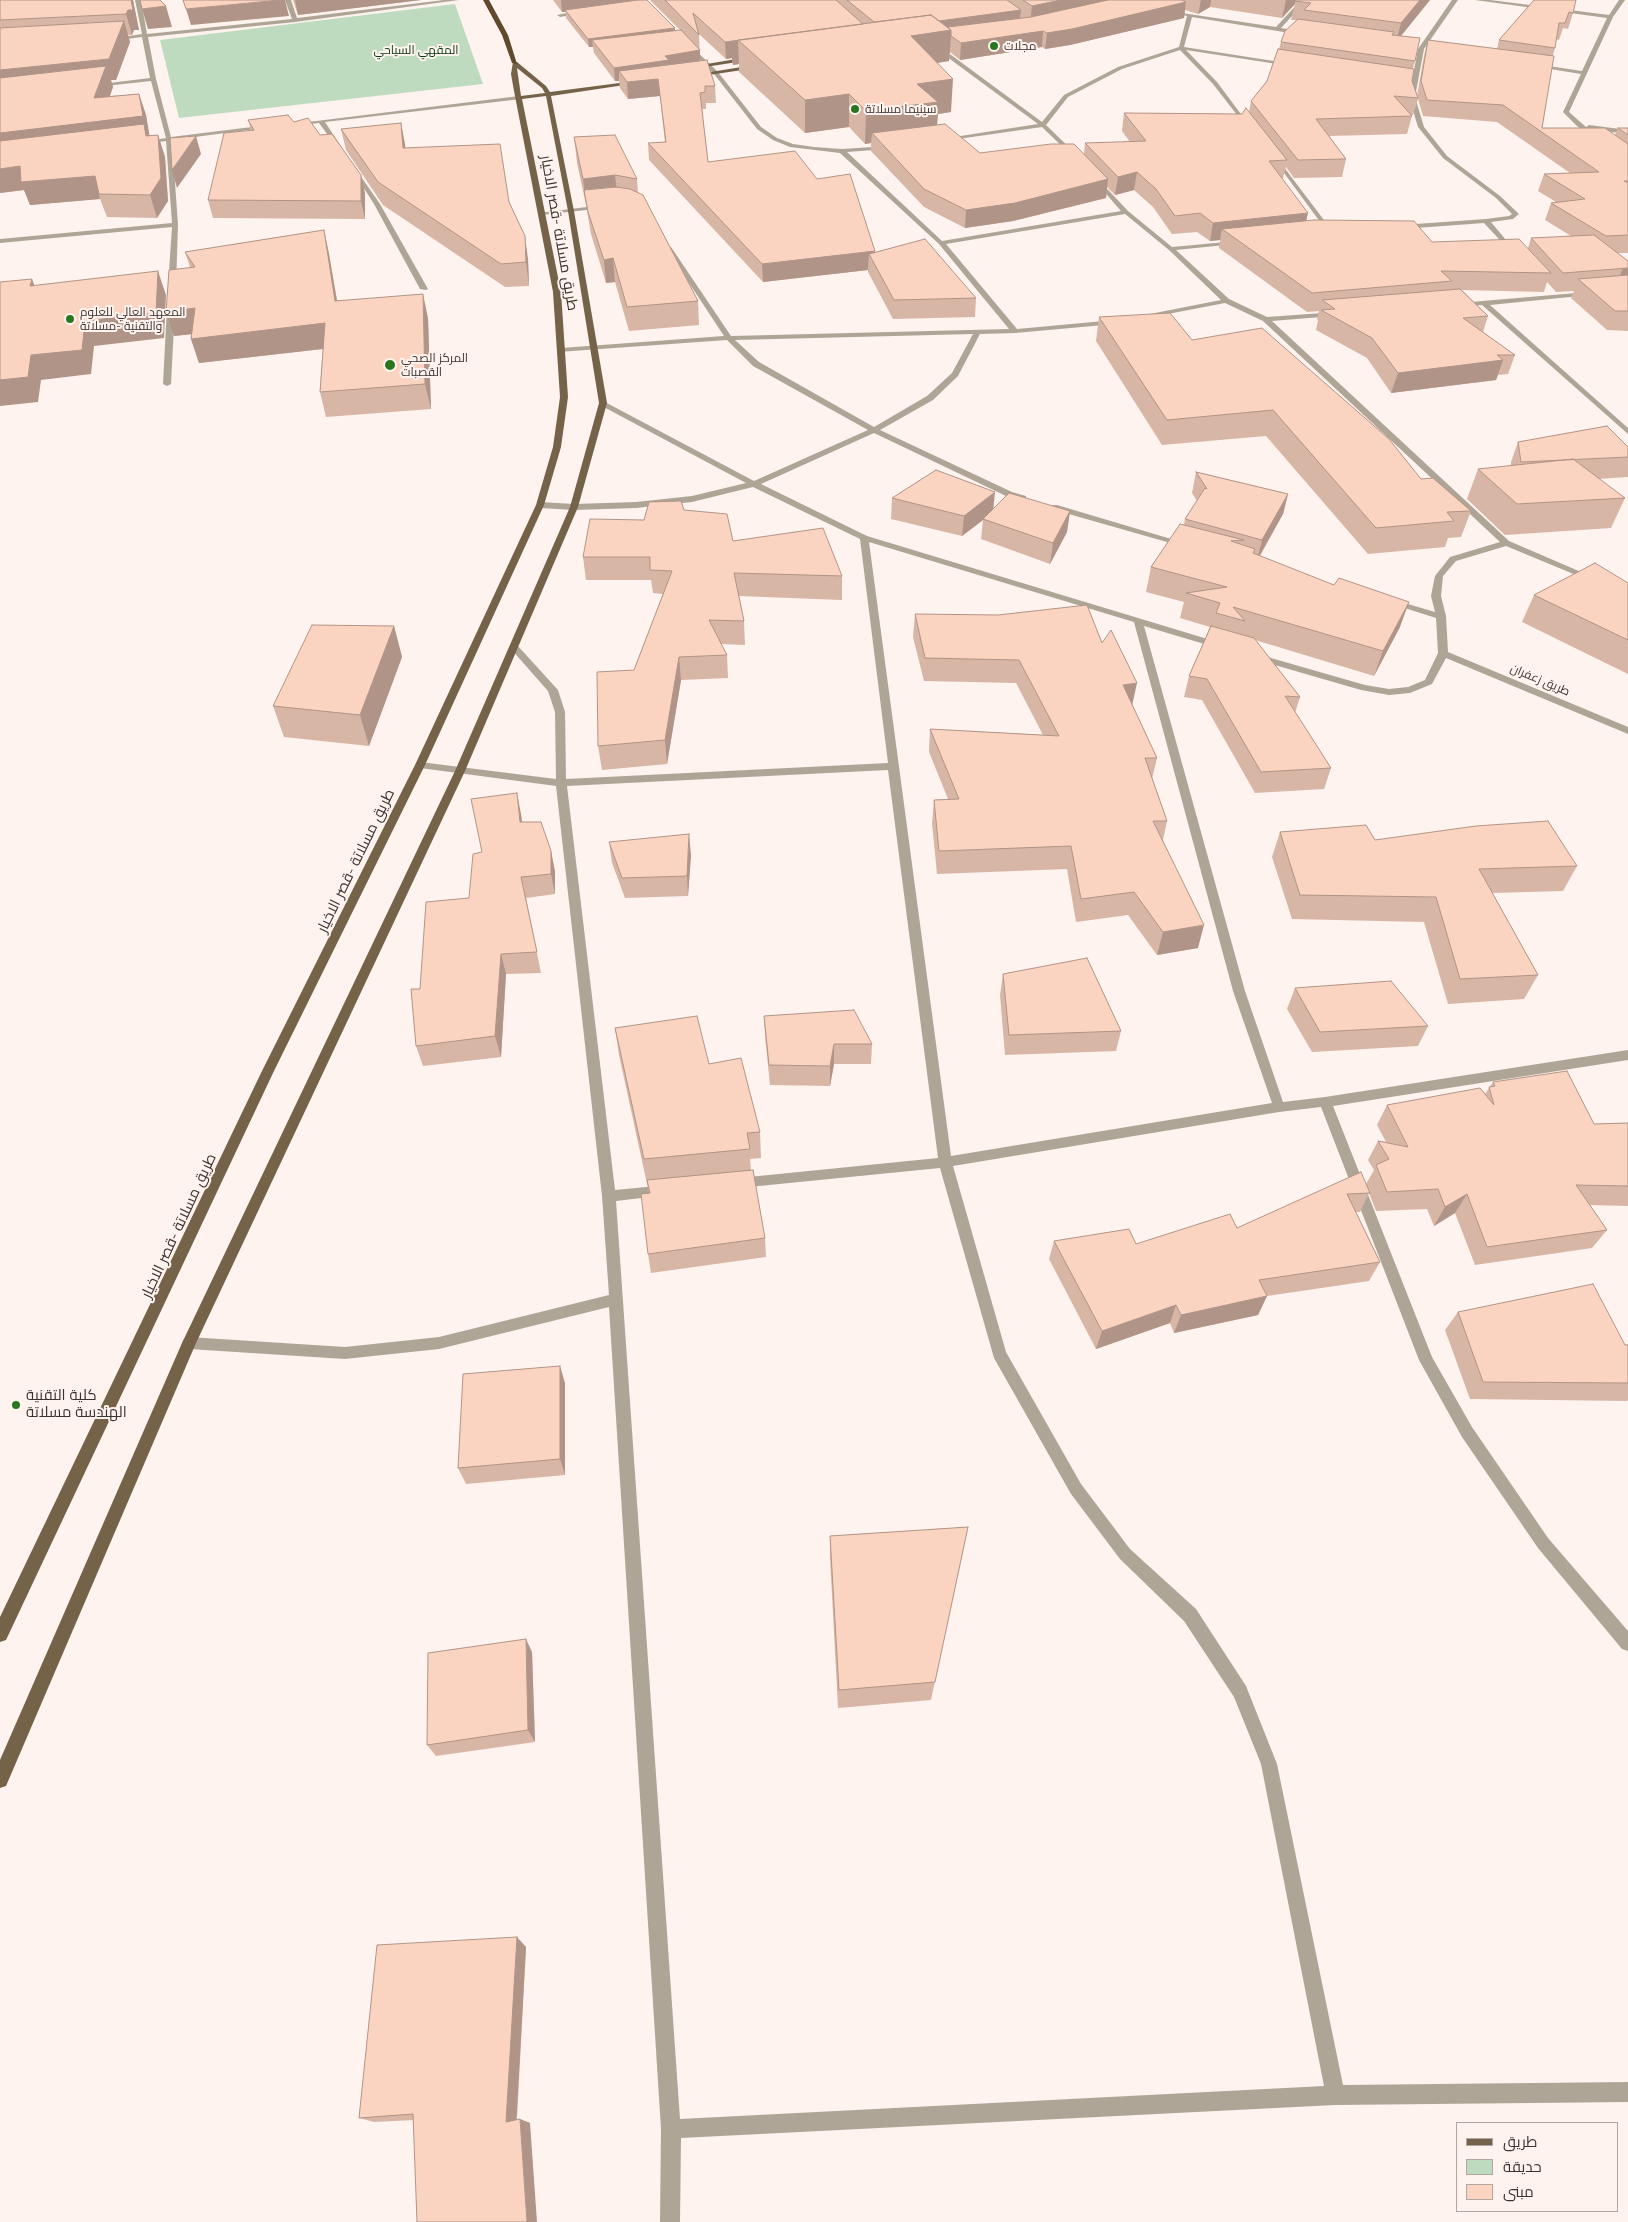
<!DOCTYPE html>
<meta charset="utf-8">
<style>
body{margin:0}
#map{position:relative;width:1628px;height:2222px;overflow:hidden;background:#fef3ee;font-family:Montserrat,Cairo,sans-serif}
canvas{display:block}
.legend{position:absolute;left:1456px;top:2122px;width:162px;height:90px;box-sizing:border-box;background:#fef3ee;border:1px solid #b1a6a1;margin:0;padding:6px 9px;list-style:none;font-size:15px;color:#3d332e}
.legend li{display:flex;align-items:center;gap:10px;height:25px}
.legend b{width:25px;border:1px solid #b1a6a1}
</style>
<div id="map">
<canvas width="1628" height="2222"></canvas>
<ul class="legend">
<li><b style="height:6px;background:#746249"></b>طريق</li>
<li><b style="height:14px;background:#bedbc0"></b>حديقة</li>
<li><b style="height:14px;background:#fbd4c1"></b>مبنى</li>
</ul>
</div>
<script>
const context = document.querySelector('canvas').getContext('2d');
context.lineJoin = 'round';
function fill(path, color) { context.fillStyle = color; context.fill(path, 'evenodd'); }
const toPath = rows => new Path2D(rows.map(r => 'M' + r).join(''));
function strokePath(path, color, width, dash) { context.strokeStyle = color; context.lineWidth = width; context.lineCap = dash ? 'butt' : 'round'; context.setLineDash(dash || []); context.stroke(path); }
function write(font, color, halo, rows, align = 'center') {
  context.font = font + ' Montserrat,Cairo,sans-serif'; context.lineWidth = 4; context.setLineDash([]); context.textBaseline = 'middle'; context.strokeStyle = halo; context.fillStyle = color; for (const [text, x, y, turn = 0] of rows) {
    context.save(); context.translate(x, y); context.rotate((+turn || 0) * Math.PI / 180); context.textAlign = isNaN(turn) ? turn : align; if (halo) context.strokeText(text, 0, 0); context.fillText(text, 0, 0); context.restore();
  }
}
fill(toPath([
 [455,4,483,84,179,118,160,40]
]), '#bedbc0');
fill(toPath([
 [135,0,141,0,147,34,292,19,285,0,291,0,297,18,444,0,459,0,295,22,148,37,156,79,171,137,268,125,271,127,172,140,178,225,176,286,172,288,168,286,172,227,0,243,0,239,172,223,166,141,144,144,141,142,166,138,151,81,96,87,93,85,150,78,142,37,112,41,109,39,142,34,135,0],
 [1301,0,1307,0,1281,28,1304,32,1302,35,1192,17,1184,47,1293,64,1290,66,1186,50,1217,82,1252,129,1248,129,1213,84,1180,50,1122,69,1068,97,1046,125,1076,154,1076,156,1072,156,1042,127,944,141,941,139,1038,124,935,48,935,46,939,46,1042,122,1064,95,1118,67,1179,47,1187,16,1182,15,1182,13,1276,27,1301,0],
 [1452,0,1458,0,1424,49,1415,97,1424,127,1447,156,1500,196,1519,214,1513,219,1491,222,1515,251,1512,253,1484,223,1402,229,1399,227,1402,225,1486,219,1509,216,1512,214,1496,198,1443,158,1418,127,1409,97,1418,49,1452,0],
 [1475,0,1490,0,1609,15,1619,0,1625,0,1613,17,1569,112,1586,127,1589,125,1628,130,1628,134,1588,129,1599,137,1594,138,1577,126,1563,112,1581,74,1532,66,1535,64,1582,71,1607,18,1475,0],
 [581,10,583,13,560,17,557,15,581,10],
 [688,43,718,72,761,127,777,138,793,144,814,147,842,149,889,146,887,149,847,152,942,241,1121,211,1094,180,1096,177,1128,211,1172,247,1237,241,1238,242,1235,244,1176,250,1229,299,1267,317,1337,312,1338,314,1334,316,1272,321,1509,541,1595,578,1588,580,1506,546,1456,561,1443,576,1441,596,1446,616,1448,652,1628,727,1628,734,1446,658,1432,684,1410,693,1389,695,1361,690,1254,659,1254,655,1257,654,1365,685,1389,689,1408,687,1425,680,1438,653,1436,618,1386,602,1391,599,1435,612,1431,596,1435,576,1450,557,1500,542,1263,321,1225,303,1147,318,1146,316,1150,314,1221,300,1169,250,1125,214,946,244,1017,329,1115,320,1119,322,1115,324,1015,333,980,334,958,376,933,400,880,430,1012,492,1026,496,1026,500,1006,496,874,433,761,484,867,536,1224,644,1226,646,1221,649,1144,626,1245,991,1283,1102,1325,1097,1628,1050,1628,1060,1333,1106,1432,1357,1472,1427,1548,1538,1628,1631,1628,1651,1622,1649,1538,1548,1462,1437,1419,1360,1321,1107,1279,1112,953,1166,1006,1352,1081,1484,1130,1549,1196,1609,1246,1686,1277,1764,1343,2085,1628,2082,1628,2102,1335,2105,681,2138,680,2222,660,2222,661,2129,609,1307,439,1349,345,1359,189,1349,184,1347,182,1343,184,1339,189,1337,345,1347,439,1337,609,1295,602,1196,556,786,420,768,415,765,420,762,556,779,555,712,548,691,511,649,511,645,517,645,558,690,565,712,566,779,888,763,860,539,753,487,692,502,636,508,574,510,540,508,536,505,540,502,574,504,636,502,692,496,746,483,600,405,599,403,603,401,754,481,868,430,753,366,727,340,558,352,558,348,561,348,724,336,666,248,667,247,671,247,731,336,1009,329,939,244,840,153,790,147,773,140,757,129,714,74,686,46,688,43],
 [973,334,952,373,927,396,874,427,759,362,735,340,973,334],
 [869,542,1134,622,1233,991,1272,1103,951,1156,869,542],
 [888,770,938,1158,739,1178,734,1179,733,1183,734,1187,739,1188,940,1168,994,1358,1071,1494,1120,1559,1184,1621,1234,1697,1261,1764,1324,2086,680,2119,616,1201,667,1195,672,1194,674,1190,672,1186,667,1185,615,1190,567,786,888,770],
 [519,96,521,99,325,122,342,148,339,150,319,123,295,126,292,124,519,96],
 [1273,158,1277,158,1333,232,1333,234,1329,234,1273,158],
 [351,168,355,168,380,204,428,289,426,290,420,289,374,204,351,168],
 [603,205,605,206,605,208,541,215,538,213,603,205],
 [1588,292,1592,294,1590,295,1490,305,1628,428,1628,434,1482,305,1459,307,1455,305,1459,303,1588,292],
 [171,304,175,306,171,384,167,386,163,384,167,306,171,304],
 [1051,505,1057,505,1188,544,1181,546,1051,509,1051,505]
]), '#afa597');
fill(toPath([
 [742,58,744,61,692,69,689,67,742,58],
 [513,62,517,62,546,86,550,92,635,81,638,83,551,96,574,211,607,403,578,507,465,771,196,1343,6,1786,0,1788,0,1760,182,1343,455,771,570,507,599,403,568,211,546,96,522,99,561,292,568,397,561,447,544,505,425,765,273,1073,6,1640,0,1642,0,1617,261,1073,415,765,536,505,553,447,560,397,553,292,514,91,511,74,513,62],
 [517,68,542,88,545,93,521,96,517,68],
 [754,65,756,68,695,77,692,75,754,65]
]), '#746249');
fill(toPath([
 [483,0,489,0,508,35,517,64,512,63,502,35,483,0]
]), '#5f4a2e');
fill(toPath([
 [0,0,133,0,139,30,134,30,132,35,128,35,130,42,116,80,111,80,113,87,110,96,139,94,146,115,149,136,158,135,165,157,168,201,157,218,107,217,100,199,30,205,24,190,0,193],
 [293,0,421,0,298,15],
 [553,0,637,0,675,31,680,30,650,0,1430,0,1401,36,1415,61,1413,68,1412,81,1417,96,1424,56,1428,40,1497,49,1499,40,1534,0,1573,13,1568,29,1563,28,1559,40,1556,39,1555,48,1553,55,1542,128,1615,135,1618,128,1628,128,1628,253,1618,253,1628,261,1628,331,1607,330,1571,298,1574,291,1556,292,1547,282,1544,292,1462,290,1488,316,1483,332,1515,355,1508,374,1498,375,1496,380,1391,393,1367,358,1316,330,1318,320,1317,319,1319,311,1307,312,1219,248,1220,240,1210,241,1197,232,1172,234,1153,207,1134,190,1115,195,1107,187,1106,198,1013,221,965,228,924,207,871,151,871,143,865,144,849,127,805,133,739,72,739,64,733,65,732,58,726,59,699,34,700,61,715,86,716,103,706,103,706,109,702,109,708,162,875,252,976,298,975,317,893,319,868,272,868,270,763,282,649,160,648,143,665,143,660,96,628,99,620,88,619,81,615,81,594,53,593,47,589,47,566,18,566,12,562,12],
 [1295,4,1291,20,1296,20,1281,42,1279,49,1267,81,1251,101,1249,112,1242,114,1124,113,1122,131,1130,142,1085,143,1084,154,980,153,937,125,938,114,951,112,938,63,949,61,950,52,960,60,1042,47,1045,49,1070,45,1184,18,1185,10,1198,14,1210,7,1282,18],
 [1418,99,1423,116,1497,122,1570,173,1544,174,1538,191,1556,202,1551,203,1545,220,1571,236,1531,238,1528,248,1432,242,1306,221,1282,178,1283,178,1286,167,1294,178,1342,177,1346,159,1329,136,1407,134,1412,116,1411,115,1413,115],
 [248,120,294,122,320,135,365,193,365,219,213,218,208,200,251,130],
 [401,123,405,148,509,202,528,259,529,286,505,287,383,205,346,150,341,129],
 [574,137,637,179,638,193,698,301,699,325,629,331,615,282,606,283,591,234,586,205,577,163],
 [324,230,329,254,337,300,428,318,431,409,326,417,320,392,323,349,199,363,191,339,192,334,174,336,190,267,185,252],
 [1099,317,1192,340,1421,479,1471,511,1461,537,1448,538,1445,547,1368,554,1266,436,1162,445,1096,341],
 [1518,442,1628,447,1628,477,1598,479,1625,498,1611,528,1505,535,1467,499,1478,469,1511,466,1511,462],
 [1196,472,1288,494,1283,514,1260,556,1400,627,1374,676,1255,640,1300,697,1295,713,1331,768,1324,789,1255,793,1202,700,1184,697,1189,676,1210,627,1180,618,1184,602,1146,592,1151,567,1184,525,1185,519,1197,501,1192,493],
 [892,498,993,508,1070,511,1067,532,1050,564,981,539,983,520,962,536,891,519],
 [684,510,733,541,842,576,842,600,739,596,744,621,745,645,721,644,727,655,728,678,681,680,667,764,602,770,598,746,634,670,663,594,653,593,651,580,586,580,583,557,644,520],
 [1628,583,1628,674,1522,622,1534,595],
 [915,614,1102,643,1157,758,1152,779,1167,821,1163,840,1198,948,1157,955,1128,915,1076,922,1067,869,937,874,932,823,934,800,948,799,929,752,930,729,1043,735,1016,683,924,681,913,637],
 [394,626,402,657,369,746,284,737,273,706],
 [521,814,522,822,551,851,555,872,555,894,526,898,541,973,506,974,501,1057,423,1066,416,1046,420,989,469,898,482,852],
 [1280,832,1375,840,1577,866,1563,891,1492,893,1538,975,1524,999,1448,1004,1424,922,1292,919,1272,857],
 [609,842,691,855,688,896,625,898,612,863],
 [1003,974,1121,1031,1116,1051,1005,1055,1000,995],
 [1295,988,1428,1026,1418,1046,1312,1052,1287,1009],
 [764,1016,872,1044,871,1064,834,1064,830,1086,770,1085,765,1036],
 [615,1028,709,1064,760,1132,761,1158,750,1159,751,1170,765,1238,766,1257,651,1273,648,1254,649,1193,619,1055],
 [1493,1082,1594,1124,1628,1123,1628,1206,1590,1205,1607,1230,1592,1248,1475,1265,1455,1213,1434,1226,1427,1209,1376,1211,1369,1193,1360,1212,1356,1212,1380,1262,1369,1281,1267,1296,1258,1315,1174,1333,1170,1323,1096,1349,1049,1259,1054,1241,1136,1244,1237,1228,1366,1184,1374,1170,1368,1160,1378,1141,1386,1142,1377,1125,1387,1105,1485,1094],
 [1458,1312,1628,1345,1628,1400,1627,1401,1470,1399,1445,1330],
 [565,1383,565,1475,466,1484,458,1468],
 [968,1527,931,1700,838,1708,830,1558,830,1536],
 [532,1652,535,1742,436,1756,427,1745],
 [526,1947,517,2119,530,2123,414,2120,374,2122,359,2118]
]), '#d8b6a6');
fill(toPath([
 [131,0,133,0,139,30,134,30,132,35,126,14],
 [281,0,285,0,289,16,191,25,186,9],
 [295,0,421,0,298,15],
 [561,0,637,0,565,10,566,12,562,12],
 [1061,0,1130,0,1030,25,1032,6],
 [1201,0,1211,0,1210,7,1198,14],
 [1286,0,1298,0,1295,1,1295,4,1282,18],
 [1420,0,1430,0,1396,42,1401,23],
 [1186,2,1184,18,1070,45,1045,49,1047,33],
 [166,6,172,27,148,29,142,9],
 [1021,10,1019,26,951,36,949,61,909,67,881,29],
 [124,21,130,42,116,80,111,80,113,87,101,120,94,98,0,92,0,70],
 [675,28,675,37,592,40,593,47,589,47,588,39],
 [1043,31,1042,47,960,60,961,43],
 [738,40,739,64,733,65,732,58,726,59,725,42],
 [700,50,700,63,619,71,619,81,615,81,614,68,665,56],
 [658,79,660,96,628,99,627,82],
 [953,79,951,112,938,114,936,135,872,133,871,143,865,144,866,111,917,84],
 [139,94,146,115,150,138,0,156,0,133],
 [849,94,849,127,805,133,805,100],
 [401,123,405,144,407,170,403,148],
 [158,135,165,157,168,201,157,218,150,195],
 [196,136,201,154,177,188,172,170],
 [20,166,95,176,100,199,30,205,24,190,0,193,0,169],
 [1137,172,1134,190,1115,195,1118,177],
 [361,175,365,193,365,219,361,201],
 [615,175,618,202,584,190,586,205,583,179],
 [1108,179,1106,198,1013,221,965,228,966,210],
 [1308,213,1304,231,1222,229,1220,240,1210,241,1213,223],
 [324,230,329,254,341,325,335,301],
 [525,236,528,259,529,286,526,262],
 [875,251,875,264,869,254,868,270,763,282,762,264],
 [613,258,615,282,606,283,604,260],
 [1623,268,1628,268,1628,285,1615,287],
 [158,271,166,295,164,338,94,346,91,374,41,380,38,402,0,406,0,380,31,355,85,321],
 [32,279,41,303,30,286],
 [423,294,428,318,431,409,425,384],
 [195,308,203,333,174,336,166,312],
 [325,323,331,348,199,363,191,339],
 [1503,360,1496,380,1391,393,1398,373],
 [995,492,993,512,983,519,983,520,962,536,964,516],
 [1288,494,1283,514,1257,560,1262,540],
 [1070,511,1067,532,1050,564,1053,543],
 [1409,602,1400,627,1374,676,1383,651],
 [394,626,402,657,369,746,360,715],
 [679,657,681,680,667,764,665,740],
 [1137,683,1132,706,1123,685],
 [517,793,521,814,524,843,520,822],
 [689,834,691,855,688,896,687,876],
 [551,851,555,872,555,894,551,874],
 [1204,925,1198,948,1157,955,1163,932],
 [501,954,506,974,501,1057,495,1036],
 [834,1044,834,1064,830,1086,830,1066],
 [1467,1194,1455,1213,1434,1226,1445,1207],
 [1267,1296,1258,1315,1174,1333,1181,1315],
 [1176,1305,1170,1323,1096,1349,1102,1331],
 [560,1366,565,1383,565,1475,560,1459],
 [526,1639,532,1652,535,1742,528,1730],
 [517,1937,526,1947,516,2127,506,2122],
 [520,2119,530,2123,537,2222,527,2222]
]), '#b09487');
const building = toPath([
 [0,0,131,0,133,10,128,10,126,14,0,20,0,0],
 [140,0,160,0,166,6,142,9,140,0],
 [183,0,281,0,186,9,183,0],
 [638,0,647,0,675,28,588,39,565,10,638,0],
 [665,0,836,0,863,24,725,42,693,13,699,35,665,0],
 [847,0,1007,0,1021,10,939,21,931,15,874,22,847,0],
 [1023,0,1061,0,1032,6,1023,0],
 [1108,0,1182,0,1186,2,1072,29,1047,33,1043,31,961,43,951,36,951,30,948,27,1031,17,1108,0],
 [1296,0,1420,0,1401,23,1304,10,1311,3,1295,1,1296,0],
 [1534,0,1576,0,1573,13,1569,12,1565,23,1559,23,1555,48,1499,40,1534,0],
 [931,15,951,30,911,36,953,79,917,84,938,102,866,111,849,94,805,100,738,40,931,15],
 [1298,19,1394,32,1392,35,1420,38,1415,61,1281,42,1285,31,1298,19],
 [124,21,109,59,0,70,0,28,124,21],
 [681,30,700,50,665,56,669,60,614,68,592,40,681,30],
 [1428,40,1554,56,1542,128,1605,128,1628,144,1628,181,1624,181,1628,183,1628,235,1606,236,1551,203,1585,199,1544,174,1599,172,1503,105,1427,100,1421,81,1428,40],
 [1278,49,1414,69,1412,81,1418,98,1394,96,1412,116,1316,119,1346,159,1298,160,1251,101,1267,81,1278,49],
 [707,60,715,86,705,86,705,92,700,93,708,162,795,151,817,179,850,174,875,251,762,264,648,143,666,142,658,79,627,82,619,71,707,60],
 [106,66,94,98,139,94,143,116,0,133,0,78,106,66],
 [1246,108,1287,160,1269,161,1308,213,1213,223,1200,213,1175,216,1156,189,1137,172,1118,177,1085,143,1146,141,1124,113,1242,114,1246,108],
 [288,115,294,122,308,118,320,135,332,134,361,175,361,201,208,200,224,133,254,130,248,120,288,115],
 [401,123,403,148,500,144,509,202,525,236,526,262,501,264,378,182,341,129,401,123],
 [144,124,146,136,158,135,161,178,150,195,99,194,95,176,21,182,20,166,0,169,0,141,144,124],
 [945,124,980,153,1051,144,1074,144,1108,179,1015,203,966,210,924,189,872,133,945,124],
 [1618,128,1628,128,1628,135,1618,128],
 [615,135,637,179,615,175,583,179,574,137,615,135],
 [196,136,172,170,170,138,196,136],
 [616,187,630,189,643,195,698,301,627,307,613,258,604,260,588,212,584,190,616,187],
 [1314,220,1414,221,1432,242,1519,239,1551,273,1441,271,1452,281,1312,293,1222,229,1314,220],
 [324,230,335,301,423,294,425,384,320,392,325,323,191,339,195,308,166,312,169,270,195,267,185,252,324,230],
 [1594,235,1628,261,1628,268,1563,273,1531,238,1594,235],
 [925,239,976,298,894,300,869,254,925,239],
 [158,271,156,313,85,321,82,350,31,355,28,377,0,380,0,282,32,279,30,286,158,271],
 [1628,275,1628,311,1615,311,1578,279,1628,275],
 [1460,289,1488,316,1463,318,1515,355,1497,355,1503,360,1398,373,1372,338,1321,310,1335,309,1322,300,1460,289],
 [1170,313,1192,340,1262,328,1389,439,1421,479,1433,478,1471,511,1447,512,1454,521,1376,528,1273,410,1167,420,1099,317,1170,313],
 [1607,426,1628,447,1628,457,1521,462,1518,442,1607,426],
 [1573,459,1625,498,1517,504,1478,469,1573,459],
 [936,470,995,492,964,516,892,498,936,470],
 [1196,472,1288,494,1262,540,1185,519,1205,488,1207,489,1196,472],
 [1009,493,1070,511,1053,543,983,519,1009,493],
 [681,501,684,510,727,514,733,541,823,528,842,576,734,573,744,621,709,620,727,655,679,657,665,740,598,746,597,672,634,670,672,571,650,570,650,557,583,557,590,519,644,520,649,502,681,501],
 [1180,524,1244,540,1231,541,1255,549,1253,553,1334,585,1339,578,1409,602,1383,651,1233,607,1245,621,1216,613,1220,603,1186,593,1227,587,1151,567,1180,524],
 [1595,563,1628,583,1628,640,1534,595,1595,563],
 [1087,605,1102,643,1111,630,1137,683,1123,685,1157,758,1145,758,1167,821,1153,821,1204,925,1163,932,1134,892,1081,899,1071,846,939,851,934,800,959,799,930,729,1059,736,1019,660,925,658,915,614,998,615,1087,605],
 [312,625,394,626,360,715,273,706,312,625],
 [1211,626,1254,638,1300,697,1285,696,1331,768,1261,772,1207,679,1189,676,1211,626],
 [517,793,520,822,541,822,551,851,551,874,521,877,537,952,501,954,495,1036,416,1046,411,989,420,989,426,902,469,898,473,854,482,852,471,799,517,793],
 [1548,821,1577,866,1479,869,1538,975,1460,979,1436,897,1300,895,1280,832,1366,825,1375,840,1476,826,1548,821],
 [689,834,687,876,622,878,609,842,689,834],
 [1087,958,1121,1031,1009,1035,1003,974,1087,958],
 [1391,981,1428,1026,1320,1032,1295,988,1391,981],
 [854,1010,872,1044,834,1044,830,1066,769,1065,764,1016,854,1010],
 [697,1016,709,1064,741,1058,760,1132,747,1133,750,1149,644,1159,615,1028,697,1016],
 [1567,1071,1594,1124,1628,1123,1628,1186,1576,1185,1607,1230,1487,1247,1467,1194,1445,1207,1438,1189,1387,1192,1376,1165,1389,1159,1378,1141,1408,1147,1387,1105,1480,1088,1494,1105,1489,1087,1495,1086,1493,1082,1567,1071],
 [753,1170,765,1238,648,1254,641,1194,650,1193,647,1180,753,1170],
 [1361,1172,1370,1193,1347,1194,1380,1262,1259,1280,1267,1296,1181,1315,1176,1305,1102,1331,1054,1241,1129,1229,1136,1244,1230,1214,1237,1228,1361,1172],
 [1593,1284,1625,1345,1628,1345,1628,1383,1483,1382,1458,1312,1593,1284],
 [560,1366,560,1459,458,1468,463,1374,560,1366],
 [968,1527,935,1682,839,1690,830,1536,968,1527],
 [526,1639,528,1730,427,1745,428,1653,526,1639],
 [517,1937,506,2122,520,2119,527,2222,417,2222,413,2114,359,2118,377,1945,517,1937]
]);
fill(building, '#fbd4c1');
strokePath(building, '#b09487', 1);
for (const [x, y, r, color] of [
 [994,46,5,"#28771e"],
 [855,109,5,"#28771e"],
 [70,319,5,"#28771e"],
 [390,365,6,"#28771e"],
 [16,1405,5,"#28771e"]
]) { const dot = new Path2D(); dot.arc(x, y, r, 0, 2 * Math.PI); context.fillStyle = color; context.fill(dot); strokePath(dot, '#fef3ee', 2); }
write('12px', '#3d332e', '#fef3ee', [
 ["مجلات",1004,46],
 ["سينيما مسلاتة",865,109],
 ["المعهد العالي للعلوم",80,312],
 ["والتقنية -مسلاتة",80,326],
 ["المركز الصحي",401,358],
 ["القصبات",401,372]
], 'left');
write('12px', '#073712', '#fef3ee', [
 ["المقهي السياحي",416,50]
]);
write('12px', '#3d332e', '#fef3ee', [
 ["طريق زعفران",1540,680,23]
]);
write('15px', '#3d332e', '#fef3ee', [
 ["طريق مسلاتة -قصر الاخيار",559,233,80],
 ["طريق مسلاتة -قصر الاخيار",356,861,-64],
 ["طريق مسلاتة -قصر الاخيار",179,1226,-65]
]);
write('15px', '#3d332e', '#fef3ee', [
 ["كلية التقنية",26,1396],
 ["الهندسة مسلاتة",26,1413]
], 'left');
</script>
